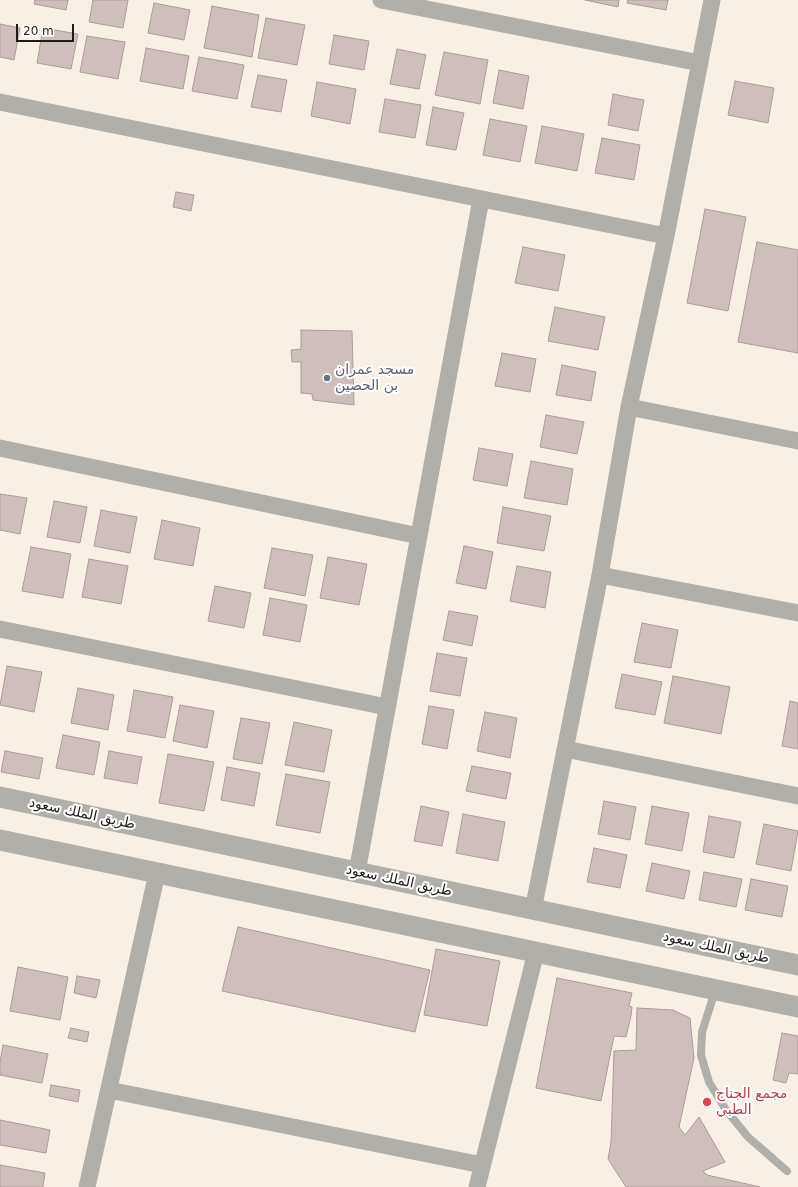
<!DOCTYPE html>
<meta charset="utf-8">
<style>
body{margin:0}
#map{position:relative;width:798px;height:1187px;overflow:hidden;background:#f9f0e5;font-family:"DejaVu Sans",sans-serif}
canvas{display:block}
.scale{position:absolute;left:16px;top:24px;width:58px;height:18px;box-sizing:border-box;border:2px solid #201d19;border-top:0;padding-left:5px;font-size:12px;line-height:14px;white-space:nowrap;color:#201d19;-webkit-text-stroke:3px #fff;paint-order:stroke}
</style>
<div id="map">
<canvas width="798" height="1187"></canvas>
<div class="scale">20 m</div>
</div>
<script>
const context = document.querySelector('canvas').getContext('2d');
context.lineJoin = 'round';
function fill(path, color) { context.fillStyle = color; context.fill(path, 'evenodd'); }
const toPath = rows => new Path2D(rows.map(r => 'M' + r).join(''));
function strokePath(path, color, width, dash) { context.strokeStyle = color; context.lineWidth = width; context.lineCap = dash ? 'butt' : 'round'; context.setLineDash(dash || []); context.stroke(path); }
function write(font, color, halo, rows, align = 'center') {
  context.font = font + ' "DejaVu Sans",Cairo,sans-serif'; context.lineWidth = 4; context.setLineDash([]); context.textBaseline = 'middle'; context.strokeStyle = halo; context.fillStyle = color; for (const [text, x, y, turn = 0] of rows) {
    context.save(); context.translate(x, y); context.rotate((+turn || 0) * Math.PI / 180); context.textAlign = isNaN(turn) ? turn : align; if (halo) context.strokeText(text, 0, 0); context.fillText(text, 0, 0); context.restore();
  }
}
const building = toPath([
 [35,0,68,0,66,10,34,4,35,0],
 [93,0,128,0,123,28,89,22,93,0],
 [585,0,619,0,618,7,585,0],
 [628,0,668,0,666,10,627,3,628,0],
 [154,3,190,10,184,40,148,33,154,3],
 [212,6,259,15,252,57,204,48,212,6],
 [266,18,305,25,297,65,258,58,266,18],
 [0,24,20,28,14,60,0,57,0,24],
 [43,28,78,34,71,69,37,63,43,28],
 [334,35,369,41,364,70,329,64,334,35],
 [87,36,125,42,118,79,80,72,87,36],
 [146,48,189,56,183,89,140,81,146,48],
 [397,49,426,55,419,89,390,84,397,49],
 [444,52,488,60,480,104,435,95,444,52],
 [199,57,244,65,237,99,192,91,199,57],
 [499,70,529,76,523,109,493,103,499,70],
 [258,75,287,80,281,112,251,107,258,75],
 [735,81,774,88,768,123,728,115,735,81],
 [317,82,356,89,350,124,311,116,317,82],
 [613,94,644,100,638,131,608,125,613,94],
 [385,99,421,105,415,138,379,132,385,99],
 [433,107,464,113,456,150,426,145,433,107],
 [490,119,527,126,520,162,483,155,490,119],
 [542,126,584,134,577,171,535,163,542,126],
 [602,138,640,145,634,180,595,173,602,138],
 [176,192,194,195,191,211,173,207,176,192],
 [705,209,746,217,728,311,687,303,705,209],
 [757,242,798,250,798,353,738,342,757,242],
 [523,247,565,255,558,291,515,283,523,247],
 [555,307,605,317,598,350,548,341,555,307],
 [301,330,352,331,354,405,313,400,312,394,301,393,301,362,292,362,291,350,301,349,301,330],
 [502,353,536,359,530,392,495,386,502,353],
 [562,365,596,372,591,401,556,395,562,365],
 [546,415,584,422,577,454,540,447,546,415],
 [479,448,513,454,507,486,473,480,479,448],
 [531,461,573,469,567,505,524,498,531,461],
 [0,494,27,498,20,534,0,530,0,494],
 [54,501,87,507,80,543,47,537,54,501],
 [503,507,551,516,544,551,497,543,503,507],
 [101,510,137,517,130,553,94,546,101,510],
 [162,520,200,528,193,566,154,559,162,520],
 [464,546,493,552,486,589,456,583,464,546],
 [31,547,71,554,63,598,22,591,31,547],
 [272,548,313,555,305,596,264,588,272,548],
 [328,557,367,564,359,605,320,598,328,557],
 [89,559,128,566,121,604,82,597,89,559],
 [517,566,551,572,545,608,510,601,517,566],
 [215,586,251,593,244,628,208,621,215,586],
 [270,598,307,605,300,642,263,635,270,598],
 [449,611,478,616,472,646,443,640,449,611],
 [642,623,678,630,671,668,634,662,642,623],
 [437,653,467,658,460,696,430,691,437,653],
 [7,666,42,672,34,712,0,705,7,666],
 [622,674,662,682,655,715,615,708,622,674],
 [673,676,730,687,721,734,664,723,673,676],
 [78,688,114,695,108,730,71,723,78,688],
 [134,690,173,697,165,738,127,731,134,690],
 [790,701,798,703,798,749,782,746,790,701],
 [180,705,214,711,207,748,173,741,180,705],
 [429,706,454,710,447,749,422,744,429,706],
 [485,712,517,718,510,758,477,751,485,712],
 [241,718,270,723,262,764,233,759,241,718],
 [294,722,332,730,324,772,285,765,294,722],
 [63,735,100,742,94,775,56,768,63,735],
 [5,751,43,758,39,779,1,772,5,751],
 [109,751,142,757,137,784,104,778,109,751],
 [168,754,214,762,204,811,159,803,168,754],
 [472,766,511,773,506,799,466,791,472,766],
 [227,767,260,773,254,806,221,800,227,767],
 [286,774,330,782,320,833,276,825,286,774],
 [604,801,636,807,630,840,598,834,604,801],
 [421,806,449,812,442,846,414,841,421,806],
 [652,806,689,813,682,851,645,844,652,806],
 [463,814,505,822,498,861,456,853,463,814],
 [709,816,741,822,734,858,703,852,709,816],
 [764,824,798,831,791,871,756,864,764,824],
 [594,848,627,855,620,888,587,882,594,848],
 [652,863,690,871,684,899,646,891,652,863],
 [704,872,742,879,736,907,699,900,704,872],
 [751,879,788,886,782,917,745,910,751,879],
 [238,927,430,970,415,1032,222,991,238,927],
 [436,949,500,961,487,1026,424,1015,436,949],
 [18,967,68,977,60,1020,10,1011,18,967],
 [77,976,100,980,96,998,74,993,77,976],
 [557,978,632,993,629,1006,632,1007,631,1016,626,1037,614,1036,601,1101,536,1088,557,978],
 [637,1008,673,1010,690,1018,694,1058,679,1127,685,1135,699,1117,725,1162,703,1171,707,1175,760,1187,626,1187,608,1159,611,1142,614,1051,636,1050,637,1008],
 [71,1028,89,1032,87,1042,68,1038,71,1028],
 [782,1033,798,1036,798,1074,789,1073,786,1083,773,1080,782,1033],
 [3,1045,48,1054,42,1083,0,1075,0,1062,3,1045],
 [51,1085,80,1090,78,1102,49,1096,51,1085],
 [0,1120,50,1130,46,1153,0,1145,0,1120],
 [0,1165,45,1173,43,1187,0,1187,0,1165]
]);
fill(building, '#cfbfbc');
strokePath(building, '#ab9c99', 1);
strokePath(toPath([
 [715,991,702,1032,701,1055,709,1082,726,1110,748,1137,787,1171]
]), '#b1afaa', 8);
strokePath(toPath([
 [381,0,700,63],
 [0,102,666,236],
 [629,407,798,441],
 [0,448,419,536],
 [600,575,798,613],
 [0,629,387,707],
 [565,749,798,796],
 [357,872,481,199],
 [533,910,600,575,629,407,666,236,712,0],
 [109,1090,482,1165],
 [87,1187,157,873],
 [477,1187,536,952]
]), '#b1afaa', 17);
strokePath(toPath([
 [0,797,798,965],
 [0,840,798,1007]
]), '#b1afaa', 21);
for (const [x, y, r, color] of [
 [327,378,4,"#6b7280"],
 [707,1102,5,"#e0444e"]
]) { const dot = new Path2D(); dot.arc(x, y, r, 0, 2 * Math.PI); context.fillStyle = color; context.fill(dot); strokePath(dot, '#fff', 1.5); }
write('14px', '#5b616d', '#fff', [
 ["مسجد عمران",335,370],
 ["بن الحصين",335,386]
], 'left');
write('14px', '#201d19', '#fff', [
 ["طريق الملك سعود",82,814,12],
 ["طريق الملك سعود",399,881,12],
 ["طريق الملك سعود",716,948,12]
]);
write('14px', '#be3a42', '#fff', [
 ["مجمع الجناح",716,1094],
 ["الطبي",716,1110]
], 'left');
</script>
